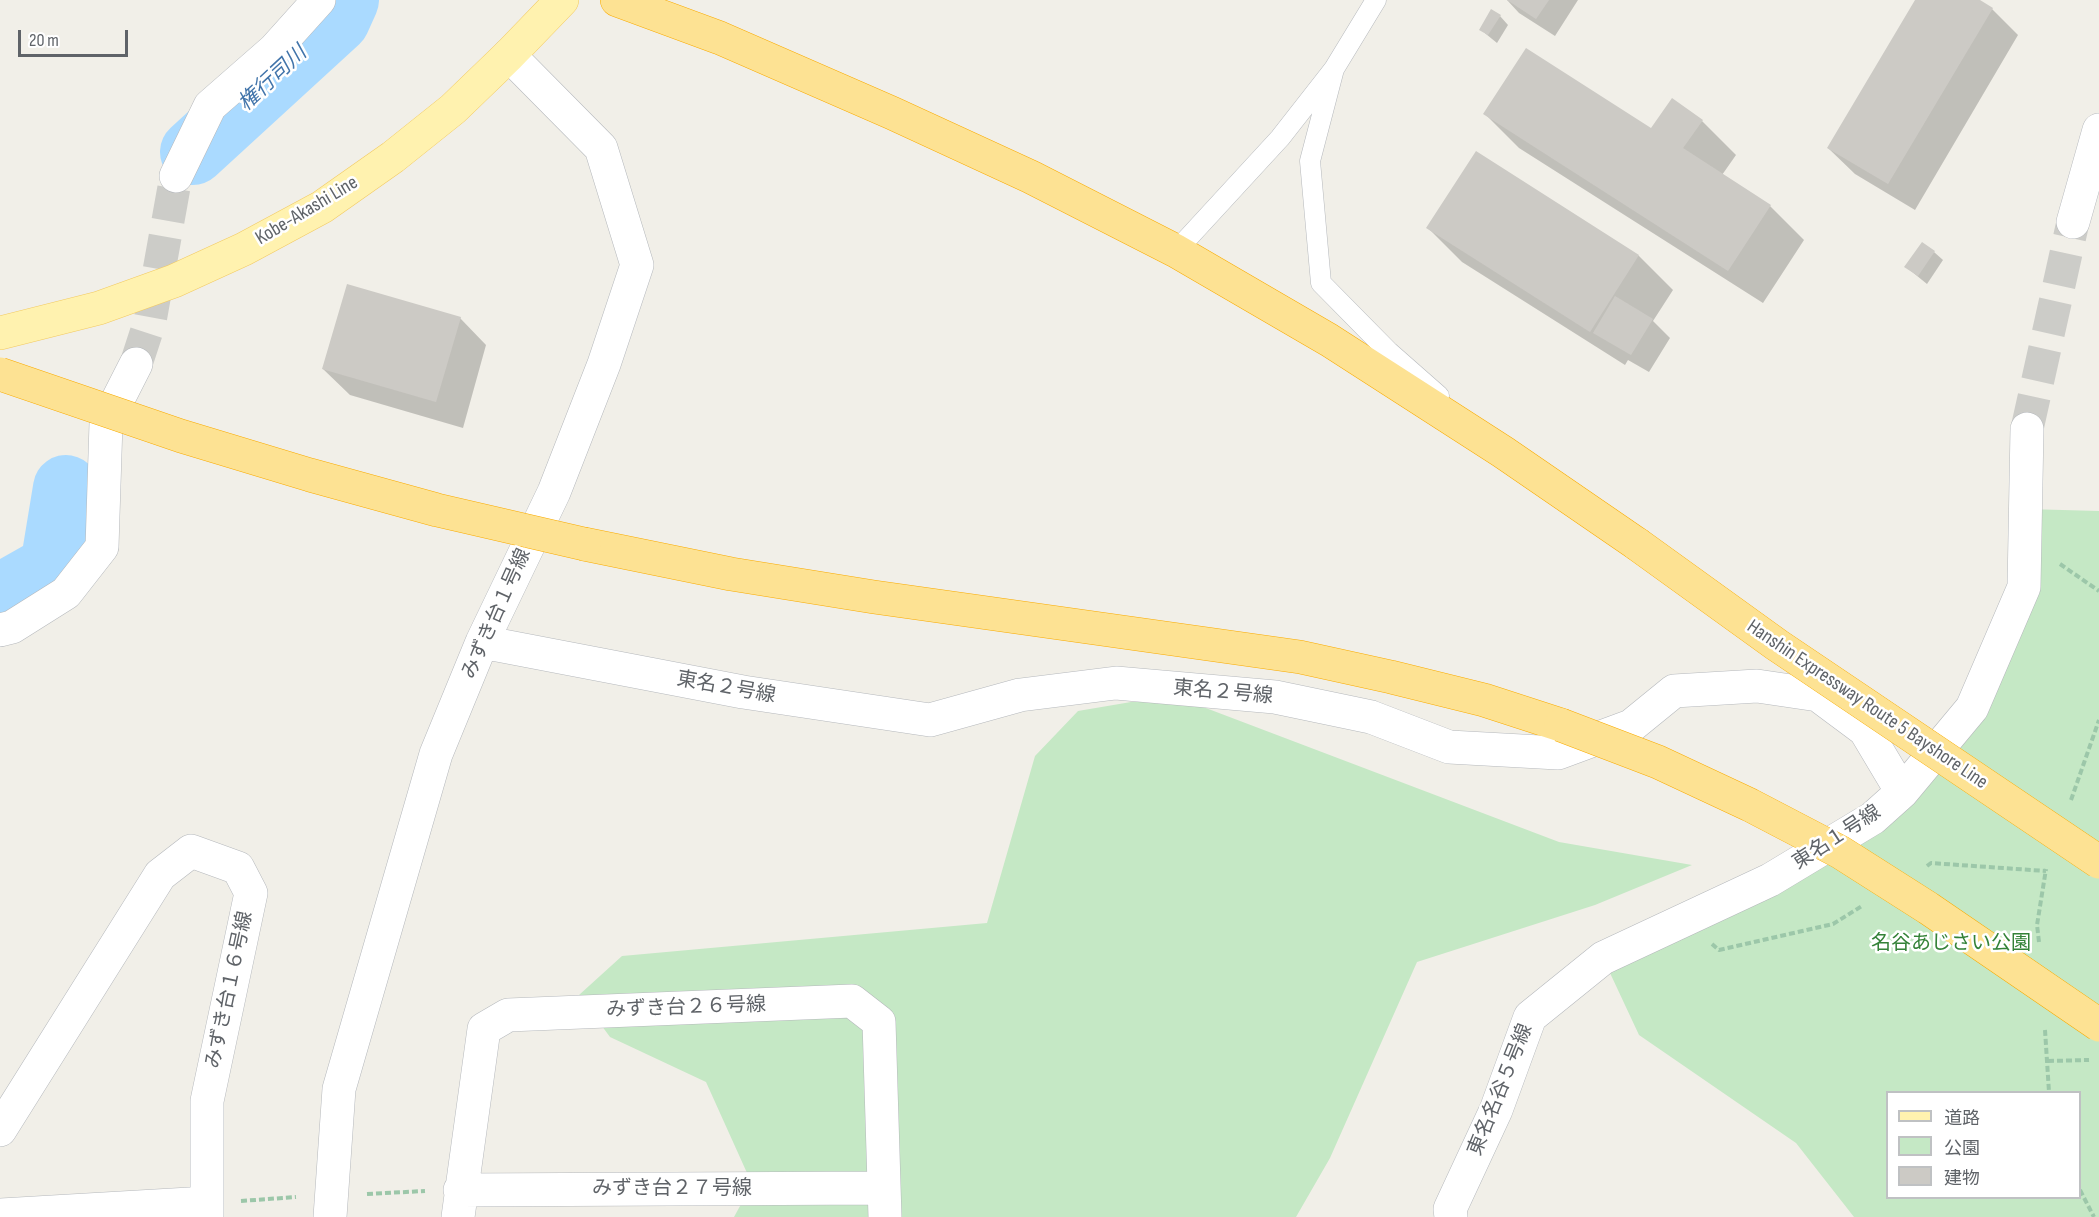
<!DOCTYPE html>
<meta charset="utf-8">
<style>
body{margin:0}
#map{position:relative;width:2099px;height:1217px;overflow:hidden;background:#f1efe8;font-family:"Sofia Sans Condensed","Noto Sans JP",sans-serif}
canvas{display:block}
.legend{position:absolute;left:1886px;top:1091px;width:195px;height:108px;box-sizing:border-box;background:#fff;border:2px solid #bfc1c3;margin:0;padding:8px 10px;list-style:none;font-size:18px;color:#5f6368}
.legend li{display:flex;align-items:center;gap:12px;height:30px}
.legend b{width:30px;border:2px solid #bfc1c3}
.scale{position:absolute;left:18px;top:30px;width:110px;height:27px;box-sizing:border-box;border:3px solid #5f6368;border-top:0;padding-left:8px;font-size:18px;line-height:21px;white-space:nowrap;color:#5f6368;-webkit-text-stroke:4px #fff;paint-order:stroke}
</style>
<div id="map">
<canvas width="2099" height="1217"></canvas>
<ul class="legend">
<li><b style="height:8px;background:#fff2af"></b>道路</li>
<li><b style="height:16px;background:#c5e8c5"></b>公園</li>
<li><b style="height:16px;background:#cccac5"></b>建物</li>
</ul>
<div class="scale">20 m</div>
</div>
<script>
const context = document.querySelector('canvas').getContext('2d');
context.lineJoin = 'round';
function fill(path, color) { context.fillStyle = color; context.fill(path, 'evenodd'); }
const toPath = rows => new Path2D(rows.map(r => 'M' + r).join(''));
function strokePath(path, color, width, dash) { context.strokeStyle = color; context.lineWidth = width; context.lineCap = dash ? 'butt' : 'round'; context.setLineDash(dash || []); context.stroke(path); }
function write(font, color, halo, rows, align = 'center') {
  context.font = font + ' "Sofia Sans Condensed","Noto Sans JP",sans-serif'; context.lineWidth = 5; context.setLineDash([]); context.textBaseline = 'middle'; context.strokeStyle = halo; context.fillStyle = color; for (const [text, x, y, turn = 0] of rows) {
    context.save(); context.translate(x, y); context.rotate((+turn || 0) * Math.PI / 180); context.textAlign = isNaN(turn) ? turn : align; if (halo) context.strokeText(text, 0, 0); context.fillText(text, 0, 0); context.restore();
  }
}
fill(toPath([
 [2026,509,2099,511,2099,1217,1854,1217,1796,1143,1639,1035,1603,958,1873,818,1972,708,2024,587],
 [1888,1092,2080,1092,2080,1198,1888,1198],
 [1131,702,1190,702,1559,842,1692,865,1595,905,1417,962,1330,1158,1296,1217,734,1217,752,1184,706,1082,610,1037,579,995,622,956,987,923,1035,756,1078,711]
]), '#c5e8c5');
fill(toPath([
 [1507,0,1578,0,1555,36,1519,13],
 [1917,0,1977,0,1992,9,2018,35,1915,210,1855,174,1828,148],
 [1500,16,1508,25,1497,43,1481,30],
 [1485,114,1651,130,1702,121,1736,155,1722,175,1770,206,1804,240,1763,303,1519,148],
 [1476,153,1639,256,1673,290,1653,321,1670,338,1649,372,1628,360,1625,365,1462,262,1428,228],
 [1934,252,1943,260,1927,284,1906,267],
 [460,318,486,345,463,428,350,395,323,369]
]), '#0003');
strokePath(toPath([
 [193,152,337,20,346,0],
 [0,597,53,567,66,488]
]), '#aadaff', 66);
fill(toPath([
 [1507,0,1549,0,1536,19],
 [1915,0,1980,0,1993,8,1888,184,1827,148],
 [1491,9,1501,15,1488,35,1479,30],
 [1526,48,1651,128,1672,98,1703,120,1683,148,1771,205,1728,271,1483,114],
 [1476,151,1639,255,1590,332,1426,228],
 [1922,242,1935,251,1918,276,1904,267],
 [347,284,461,317,436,402,322,369],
 [1615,296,1653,319,1631,355,1593,333]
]), '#cccac5');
strokePath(toPath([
 [136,364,150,321,176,176],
 [2027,429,2073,222]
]), '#ccccc8', 33, [33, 16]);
const service = toPath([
 [1334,69,1310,161,1321,283,1389,352,1439,396],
 [1176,251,1280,138,1334,69,1376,0]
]);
const minor = toPath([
 [176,176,210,106,274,50,319,0],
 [2073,222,2099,130],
 [0,630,12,627,66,593,102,547,106,423,136,364],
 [482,642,743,692,930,720,1020,695,1116,683,1275,697,1371,717,1449,747,1558,753,1631,726,1674,691,1757,686,1818,695,1865,730,1902,792],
 [0,1130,160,875,191,851,238,868,251,893,207,1101,207,1217],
 [460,1190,884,1188],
 [0,1215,207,1203],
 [330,1217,339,1089,436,754,482,642,554,492,604,364,637,265,601,148,509,55],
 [458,1217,484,1029,508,1015,852,1001,879,1022,885,1217],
 [1451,1217,1450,1209,1496,1110,1530,1017,1603,958,1770,880,1873,818,1902,792,1972,708,2024,587,2027,429]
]);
const primary = toPath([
 [0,333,99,308,174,281,244,249,322,207,393,157,453,109,509,55,562,0]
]);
const motorway = toPath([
 [617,0,720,38,892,113,1031,177,1176,251,1329,340,1503,452,1637,544],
 [584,544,731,574,874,597,1300,657,1391,677,1484,700,1561,725]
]);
strokePath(service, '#b5b8bc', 21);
strokePath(minor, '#b5b8bc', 34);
strokePath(primary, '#f2c960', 34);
strokePath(motorway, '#f9ab00', 34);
strokePath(toPath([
 [2060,564,2099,591],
 [2071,800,2099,720],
 [1927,866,1931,863,2046,871],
 [2039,942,2037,925,2046,869],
 [1712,944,1719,950,1833,924,1862,906],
 [2045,1030,2049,1092],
 [2048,1061,2089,1060],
 [2080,1190,2094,1217],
 [367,1194,425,1191],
 [241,1201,296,1197]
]), '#9cc7a9', 4, [6, 3]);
strokePath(service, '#fff', 20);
strokePath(minor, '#fff', 33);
strokePath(primary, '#fff2af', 33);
strokePath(motorway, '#fde293', 33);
const motorwayBridge = toPath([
 [0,374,181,436,310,475,437,510,584,544],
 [1637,544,1777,645,2099,862],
 [1561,725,1658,762,1750,805,1840,852,1928,908,2099,1025]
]);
strokePath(motorwayBridge, '#f9ab00', 34, []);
strokePath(motorwayBridge, '#fde293', 33);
write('20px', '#5f6368', '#fff', [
 ["Kobe-Akashi Line",307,211,-31],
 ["みずき台１号線",497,614,-66],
 ["東名２号線",726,688,10],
 ["東名２号線",1223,693,5],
 ["Hanshin Expressway Route 5 Bayshore Line",1867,705,34],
 ["東名１号線",1837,838,-33],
 ["みずき台１６号線",230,990,-78],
 ["みずき台２６号線",686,1008,-2],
 ["東名名谷５号線",1501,1090,-68],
 ["みずき台２７号線",672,1189]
]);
write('20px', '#348238', '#fff', [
 ["名谷あじさい公園",1951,944]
]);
write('italic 21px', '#4174aa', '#fff', [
 ["権行司川",273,79,-43]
]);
</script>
